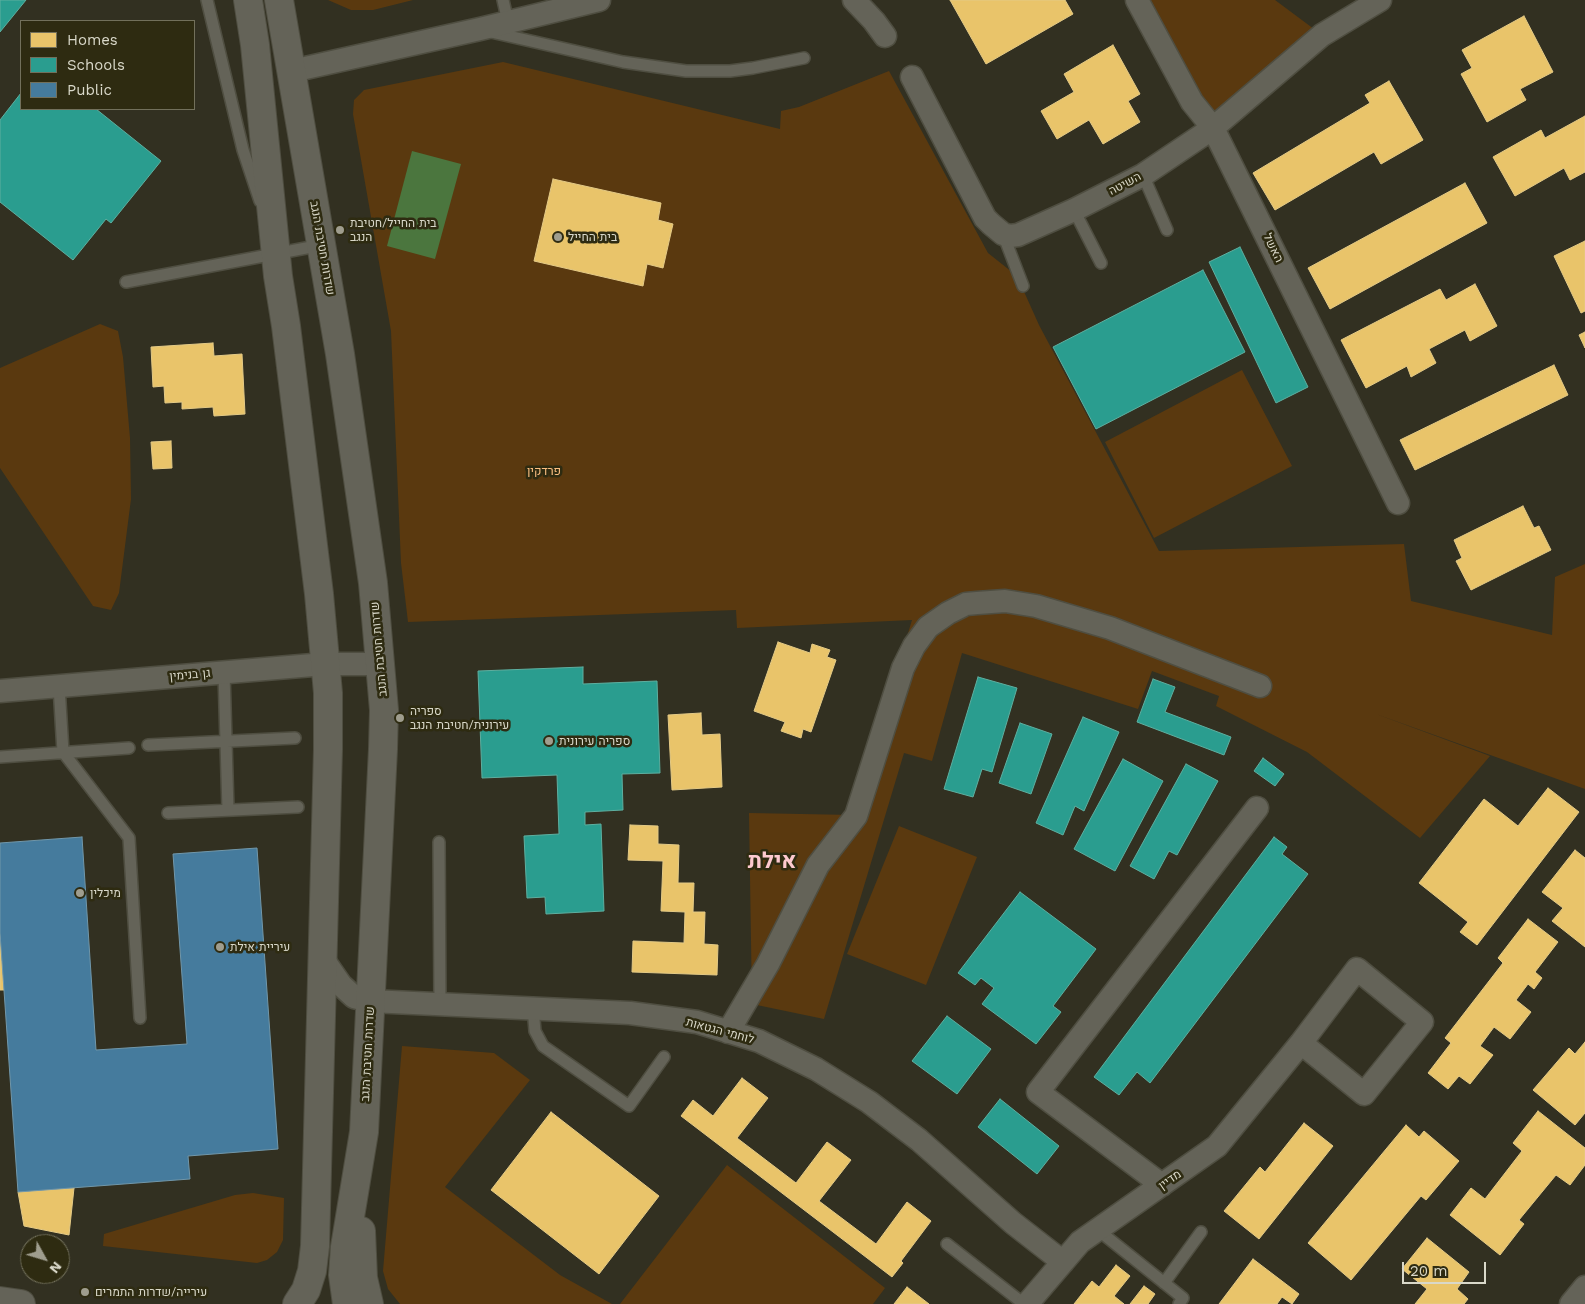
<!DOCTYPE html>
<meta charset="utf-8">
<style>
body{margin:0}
#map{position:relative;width:1585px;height:1304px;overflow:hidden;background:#323021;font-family:"Work Sans",sans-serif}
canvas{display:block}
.legend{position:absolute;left:20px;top:20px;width:175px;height:90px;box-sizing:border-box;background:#2e2b11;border:1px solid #72705b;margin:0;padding:6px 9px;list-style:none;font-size:15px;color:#d9d8c9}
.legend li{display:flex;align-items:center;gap:10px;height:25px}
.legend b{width:25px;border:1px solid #72705b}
.north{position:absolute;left:20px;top:1234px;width:50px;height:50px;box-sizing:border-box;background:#2e2b11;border:1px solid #72705b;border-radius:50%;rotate:129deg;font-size:14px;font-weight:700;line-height:20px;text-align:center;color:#d9d8c9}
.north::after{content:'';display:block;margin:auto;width:18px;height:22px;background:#9f9d8e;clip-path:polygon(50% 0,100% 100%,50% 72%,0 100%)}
.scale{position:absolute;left:1402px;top:1262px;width:84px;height:22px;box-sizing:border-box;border:2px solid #d9d8c9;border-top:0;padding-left:6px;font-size:15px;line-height:18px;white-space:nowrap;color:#d9d8c9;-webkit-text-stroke:4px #2e2b11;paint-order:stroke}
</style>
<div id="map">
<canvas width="1585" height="1304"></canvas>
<ul class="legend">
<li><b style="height:14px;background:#e9c46a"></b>Homes</li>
<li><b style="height:14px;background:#2a9d8f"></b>Schools</li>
<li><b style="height:14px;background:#457b9d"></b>Public</li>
</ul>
<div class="north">N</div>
<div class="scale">20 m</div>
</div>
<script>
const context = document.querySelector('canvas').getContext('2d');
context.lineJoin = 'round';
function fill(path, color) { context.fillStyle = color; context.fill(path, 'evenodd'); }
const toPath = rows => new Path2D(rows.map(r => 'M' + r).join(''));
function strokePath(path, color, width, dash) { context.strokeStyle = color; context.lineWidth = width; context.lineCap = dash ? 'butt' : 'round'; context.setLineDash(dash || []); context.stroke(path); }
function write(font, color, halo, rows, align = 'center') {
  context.font = font + ' "Work Sans",Heebo,sans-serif'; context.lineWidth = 5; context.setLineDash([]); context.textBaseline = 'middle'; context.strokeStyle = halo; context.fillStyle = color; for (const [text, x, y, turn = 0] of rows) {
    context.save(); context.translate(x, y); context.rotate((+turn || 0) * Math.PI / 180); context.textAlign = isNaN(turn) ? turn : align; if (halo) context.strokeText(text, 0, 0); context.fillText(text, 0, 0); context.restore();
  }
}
fill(toPath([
 [328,0,413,0,373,10,351,10],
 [1137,0,1275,0,1322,35,1213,128],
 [503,62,780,129,781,111,799,107,889,71,988,253,1017,276,1039,325,1159,551,1404,544,1411,601,1552,635,1555,577,1585,564,1585,789,1376,714,1490,756,1420,838,1307,752,1216,706,1219,696,1152,671,1138,709,962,653,932,761,904,753,824,1019,752,1004,749,813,853,815,912,620,737,628,736,610,408,622,401,563,391,331,353,114,354,100,364,90],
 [100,324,118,331,123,357,130,438,131,499,119,593,111,610,93,606,0,468,0,368],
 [1242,370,1292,466,1154,538,1105,442],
 [899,826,977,857,926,985,847,954],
 [402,1046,494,1053,530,1080,445,1187,560,1275,612,1304,400,1304,388,1289,383,1271],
 [727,1165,885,1288,873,1304,620,1304],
 [253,1193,284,1198,283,1240,277,1252,267,1260,257,1263,103,1246,104,1234,235,1195]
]), '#5a390f');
fill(toPath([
 [412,151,461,164,435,259,387,246]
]), '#4b763e');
const homes = toPath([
 [950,0,1065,0,1073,14,986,64,950,0],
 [1524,16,1553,72,1520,89,1526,100,1487,122,1461,74,1472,68,1462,50,1524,16],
 [1113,45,1140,94,1128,101,1140,122,1103,144,1089,120,1057,139,1041,111,1074,92,1064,74,1113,45],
 [1389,81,1423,140,1381,164,1374,152,1275,210,1253,173,1370,103,1365,95,1389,81],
 [1585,116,1585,172,1570,180,1564,168,1515,196,1493,157,1541,130,1545,138,1585,116],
 [553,179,661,203,658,220,673,224,663,268,647,264,643,286,534,261,553,179],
 [1465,183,1487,223,1330,309,1308,268,1465,183],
 [1585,241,1585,311,1581,313,1554,256,1585,241],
 [1475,284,1497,326,1470,341,1465,330,1429,349,1436,363,1411,377,1407,366,1366,388,1341,340,1440,289,1446,300,1475,284],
 [1585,332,1585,348,1579,335,1585,332],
 [213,343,214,356,242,354,245,414,214,416,213,407,182,409,182,402,165,403,164,386,153,387,151,347,213,343],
 [1554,365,1568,395,1415,470,1400,440,1554,365],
 [171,441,172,468,153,469,151,442,171,441],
 [1523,506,1534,528,1539,526,1551,550,1471,590,1456,561,1462,558,1454,540,1523,506],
 [778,642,810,653,812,644,830,650,827,657,836,660,811,732,803,729,801,738,781,731,785,722,754,711,778,642],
 [701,713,702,735,720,734,722,787,672,790,668,715,701,713],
 [1548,788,1579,812,1477,945,1460,932,1468,922,1419,883,1484,799,1518,826,1548,788],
 [630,825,658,826,658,844,679,845,678,883,694,883,693,912,705,912,704,944,718,945,717,975,632,972,633,941,684,943,685,912,661,911,663,861,628,860,630,825],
 [1575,850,1585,858,1585,947,1552,921,1563,908,1542,892,1575,850],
 [1528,919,1558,942,1535,972,1542,978,1534,989,1528,984,1516,1000,1531,1012,1510,1039,1494,1027,1480,1046,1493,1055,1470,1084,1459,1076,1448,1089,1428,1073,1451,1043,1445,1038,1503,963,1498,958,1528,919],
 [0,933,4,990,0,990,0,933],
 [1585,1042,1585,1113,1575,1125,1533,1090,1569,1048,1575,1054,1585,1042],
 [742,1078,768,1098,737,1138,796,1183,827,1142,851,1160,819,1201,876,1244,907,1202,931,1221,901,1261,903,1263,892,1277,681,1116,693,1100,713,1116,742,1078],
 [1538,1111,1585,1148,1585,1165,1570,1185,1556,1175,1519,1220,1524,1224,1500,1255,1450,1215,1471,1188,1485,1199,1522,1151,1513,1143,1538,1111],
 [551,1112,659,1196,599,1274,491,1190,551,1112],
 [1304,1123,1333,1146,1259,1239,1224,1211,1260,1167,1265,1172,1304,1123],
 [1406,1125,1419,1137,1424,1131,1459,1161,1426,1200,1421,1196,1351,1280,1308,1243,1406,1125],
 [74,1188,69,1235,24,1226,18,1192,74,1188],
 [1427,1238,1469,1272,1457,1289,1468,1299,1464,1304,1415,1304,1427,1289,1402,1269,1427,1238],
 [1253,1259,1299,1294,1292,1304,1282,1297,1277,1304,1219,1304,1253,1259],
 [1116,1265,1130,1276,1114,1296,1124,1304,1074,1304,1092,1281,1099,1287,1116,1265],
 [1144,1286,1155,1294,1148,1304,1130,1304,1144,1286],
 [907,1287,929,1304,894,1304,907,1287]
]);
fill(homes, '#e9c46a');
strokePath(homes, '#e4ca86', 1);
const schools = toPath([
 [0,0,26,0,0,32,0,0],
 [21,93,21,109,96,109,161,161,111,223,106,219,73,260,0,202,0,120,21,93],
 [1240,247,1308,387,1276,403,1209,262,1240,247],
 [1203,270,1245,352,1096,429,1053,347,1203,270],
 [583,667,583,684,657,681,660,773,622,774,623,810,585,812,585,825,601,824,604,911,546,914,545,897,527,898,524,836,559,834,557,775,482,778,478,671,583,667],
 [978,677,1017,688,992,772,982,769,973,797,944,789,978,677],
 [1153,679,1175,687,1165,712,1231,737,1224,755,1137,722,1153,679],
 [1083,717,1119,732,1084,811,1075,806,1063,835,1036,823,1083,717],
 [1020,723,1052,734,1031,794,999,783,1020,723],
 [1263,758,1284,774,1275,786,1254,771,1263,758],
 [1123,759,1163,781,1115,871,1074,849,1123,759],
 [1186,764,1218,781,1177,855,1169,851,1154,879,1130,866,1186,764],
 [1274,837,1287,847,1282,854,1308,874,1150,1083,1137,1072,1119,1095,1094,1077,1274,837],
 [1020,892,1096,949,1053,1006,1061,1012,1036,1044,982,1004,994,988,981,978,975,985,958,973,1020,892],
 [947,1016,991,1049,957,1094,912,1061,947,1016],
 [1000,1099,1059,1146,1037,1174,978,1127,1000,1099]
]);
fill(schools, '#2a9d8f');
strokePath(schools, '#5eafa0', 1);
const public = toPath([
 [82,837,96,1050,187,1044,173,854,257,848,278,1149,188,1156,190,1179,18,1192,0,933,0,843,82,837]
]);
fill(public, '#457b9d');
strokePath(public, '#7197aa', 1);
const lane = toPath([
 [207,0,243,150,260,201],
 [503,0,508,22],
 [491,32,623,62,686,71,730,71,753,68,804,58],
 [1143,175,1167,230],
 [1074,210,1101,263],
 [1003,234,1023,286],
 [126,282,322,245],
 [224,673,228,810],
 [59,686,63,752,129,838,140,1018],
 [148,745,295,738],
 [0,757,129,748],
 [168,813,298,807],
 [439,842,440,1004],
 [533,1008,535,1031,543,1046,629,1106,664,1057],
 [1098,1230,1183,1298,1179,1304],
 [947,1244,1024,1304],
 [1164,1283,1201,1232]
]);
const street = toPath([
 [854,0,874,21,885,36],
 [1137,0,1192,102,1213,128,1398,503],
 [292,71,480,29,599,0],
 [912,77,985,218,991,224,1003,234,1010,236,1018,235,1074,210,1143,175,1213,128,1322,35,1380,0],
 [0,691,325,664,380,664],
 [323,959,341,985,354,997,370,1001,630,1013,697,1022,759,1041,816,1069,869,1102,919,1140,1013,1223,1063,1262],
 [728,1032,768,964,818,865,856,816,903,668,914,646,928,627,948,613,966,604,977,603,1005,601,1036,606,1110,628,1260,686],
 [1162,1185,1038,1092,1257,808],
 [1027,1304,1080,1242,1217,1146,1301,1043,1357,969,1422,1022,1364,1094,1301,1043],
 [1571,1304,1585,1287]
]);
const secondary = toPath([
 [248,0,255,45,278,276,286,326,319,594,328,693,328,749,315,1246,312,1271,306,1290,297,1304],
 [279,0,340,354,373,583,384,710,383,749,364,1132,345,1247,343,1275,347,1304],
 [361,1231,363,1278,369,1304],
 [0,1301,21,1304]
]);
strokePath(lane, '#4f4e41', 14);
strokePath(street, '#4f4e41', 25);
strokePath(secondary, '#4f4e41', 30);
strokePath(lane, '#646358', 11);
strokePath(street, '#646358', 22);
strokePath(secondary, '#646358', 28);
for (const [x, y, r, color] of [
 [340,230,5,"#9f9d8e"],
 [558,237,5,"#9f9d8e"],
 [400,718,5,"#9f9d8e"],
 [549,741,5,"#9f9d8e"],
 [80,893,5,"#9f9d8e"],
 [220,947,5,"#9f9d8e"],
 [85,1292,5,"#9f9d8e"]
]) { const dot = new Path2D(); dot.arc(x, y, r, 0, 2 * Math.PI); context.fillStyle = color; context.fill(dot); strokePath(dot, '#2e2b11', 2); }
write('12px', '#d9d8c9', '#2e2b11', [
 ["השיטה",1125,184,-28],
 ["שדרות חטיבת הנגב",322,248,80],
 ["האשל",1273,248,64],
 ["שדרות חטיבת הנגב",379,649,-95],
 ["גן בנימין",190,675,-5],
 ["לוחמי הגטאות",720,1031,15],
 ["שדרות חטיבת הנגב",368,1054,-87],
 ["מדיין",1170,1180,-35]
]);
write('12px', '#d9d8c9', '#2e2b11', [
 ["בית החייל/חטיבת",350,223],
 ["הנגב",350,237],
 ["בית החייל",568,237],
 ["ספריה",410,711],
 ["עירונית/חטיבת הנגב",410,725],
 ["ספריה עירונית",559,741],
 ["מיכלין",90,893],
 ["עיריית אילת",230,947],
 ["עירייה/שדרות התמרים",95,1292]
], 'left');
write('12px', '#fbbe80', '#2e2b11', [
 ["פרדקין",544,471]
]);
write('bold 22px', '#fdc9cf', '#2e2b11', [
 ["אילת",772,862]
]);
</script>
